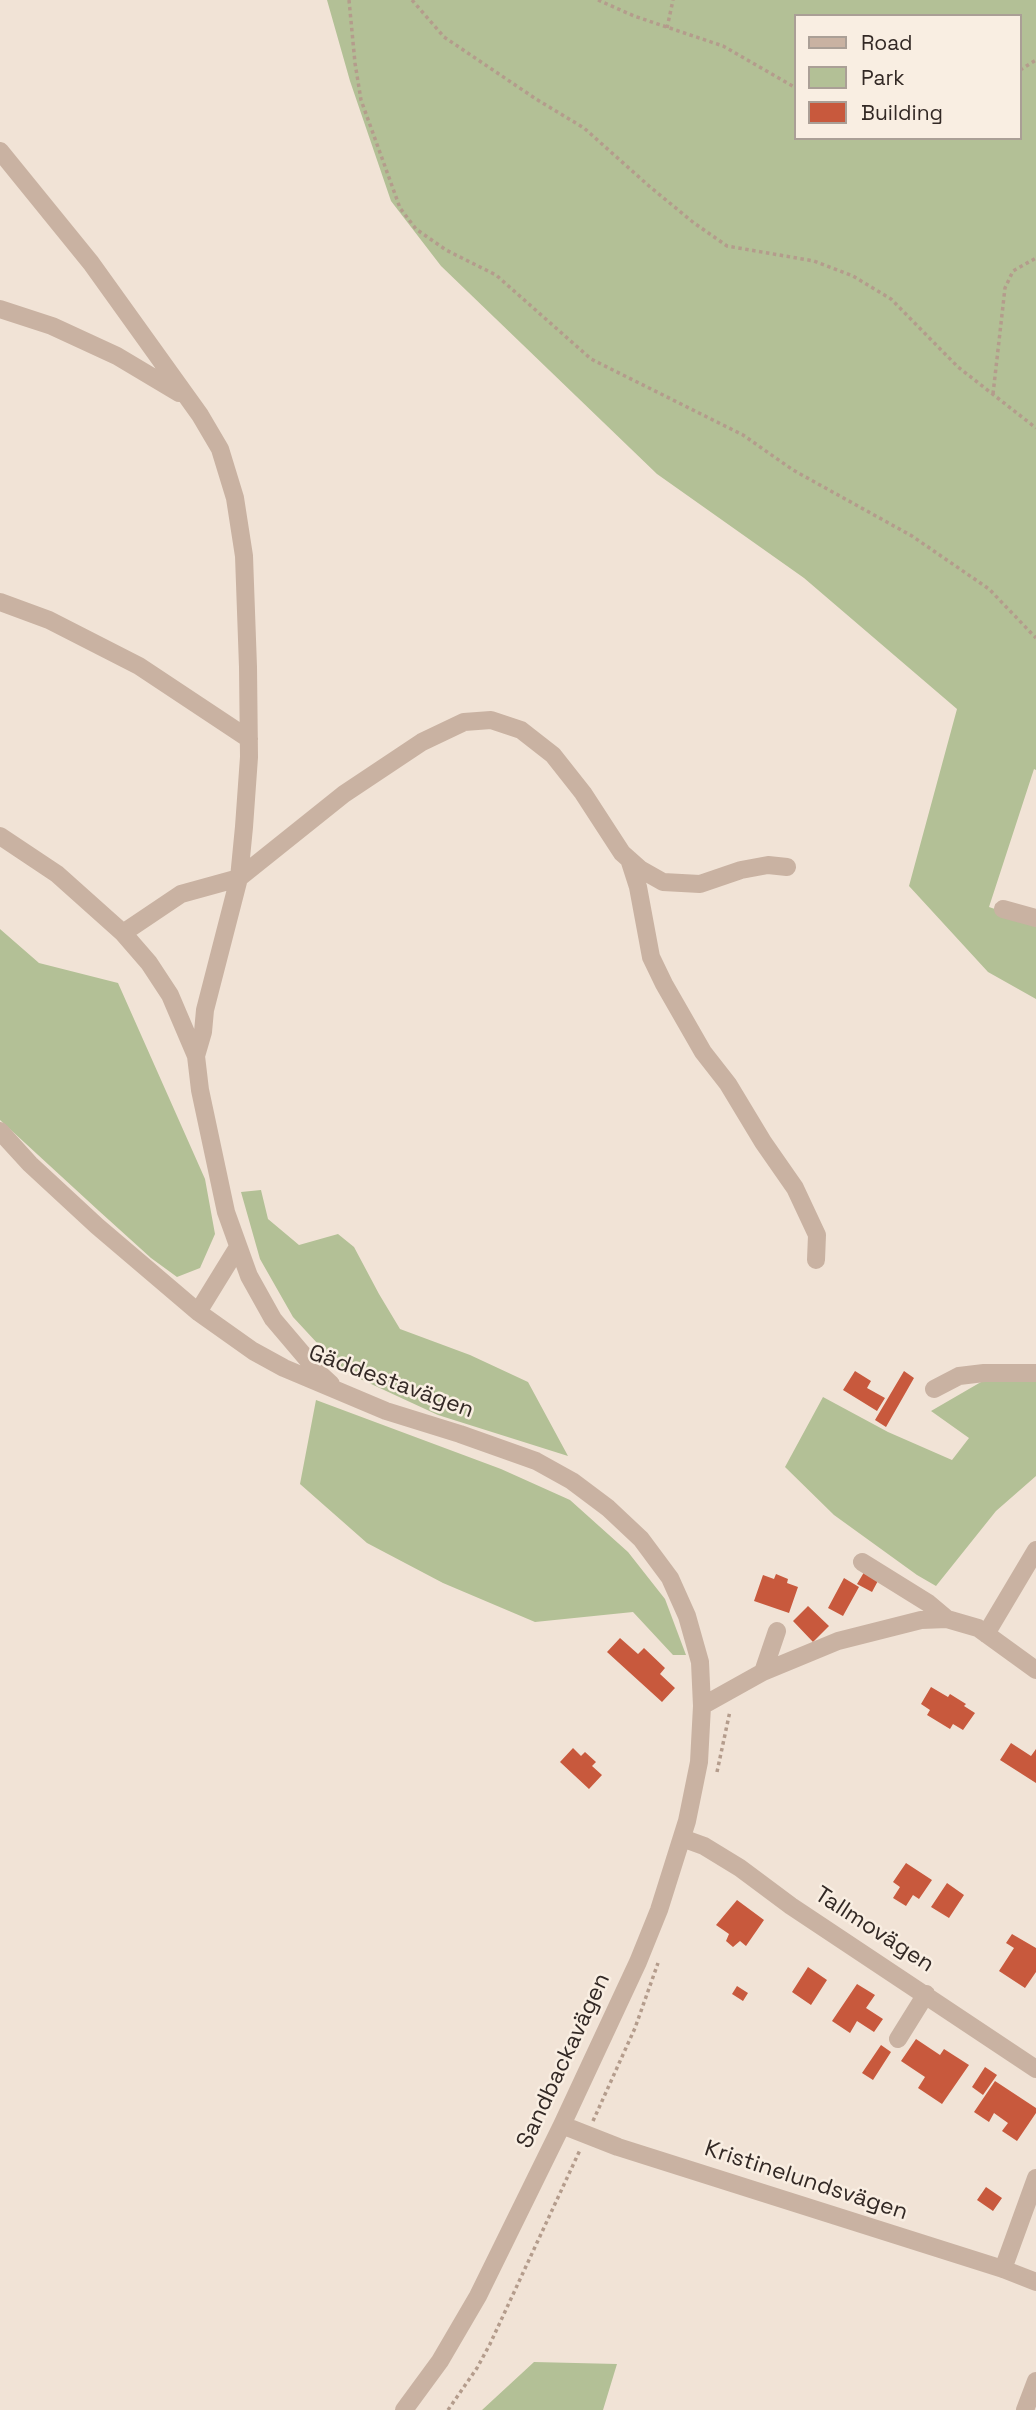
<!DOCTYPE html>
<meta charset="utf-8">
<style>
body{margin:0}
#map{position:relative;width:1036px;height:2410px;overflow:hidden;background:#f1e3d6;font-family:"Space Grotesk",sans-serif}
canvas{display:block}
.legend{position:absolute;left:794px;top:14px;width:228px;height:126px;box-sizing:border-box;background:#f9eee2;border:2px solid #aa9f96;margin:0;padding:9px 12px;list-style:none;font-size:21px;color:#332925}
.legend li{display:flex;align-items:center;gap:14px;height:35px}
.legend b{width:35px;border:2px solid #aa9f96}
</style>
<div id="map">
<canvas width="1036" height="2410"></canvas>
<ul class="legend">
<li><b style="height:9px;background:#c9b2a2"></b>Road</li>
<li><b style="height:19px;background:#b3c096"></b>Park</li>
<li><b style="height:19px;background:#c8593d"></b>Building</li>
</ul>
</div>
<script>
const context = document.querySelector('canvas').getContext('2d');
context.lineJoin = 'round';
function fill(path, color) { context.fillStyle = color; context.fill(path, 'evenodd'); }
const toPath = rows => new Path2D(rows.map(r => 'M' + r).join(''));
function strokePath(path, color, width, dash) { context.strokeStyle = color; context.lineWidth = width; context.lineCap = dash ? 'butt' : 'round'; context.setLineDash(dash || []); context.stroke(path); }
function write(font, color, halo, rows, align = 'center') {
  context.font = font + ' "Space Grotesk",sans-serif'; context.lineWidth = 5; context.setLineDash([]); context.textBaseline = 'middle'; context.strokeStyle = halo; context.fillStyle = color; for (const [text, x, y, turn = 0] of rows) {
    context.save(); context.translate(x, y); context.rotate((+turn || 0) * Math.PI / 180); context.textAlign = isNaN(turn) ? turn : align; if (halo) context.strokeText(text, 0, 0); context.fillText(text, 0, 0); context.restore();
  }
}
fill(toPath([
 [327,0,1036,0,1036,770,1034,769,989,907,1036,923,1036,999,988,972,909,886,957,709,804,578,657,474,441,266,391,201,350,81],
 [796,16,1020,16,1020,138,796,138],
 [0,929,39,963,118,983,205,1179,215,1234,200,1268,177,1277,151,1258,99,1211,0,1120],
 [261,1190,268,1219,299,1245,338,1234,354,1247,379,1294,400,1329,470,1355,528,1382,568,1456,438,1415,343,1371,293,1317,260,1259,241,1192],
 [981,1382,1036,1382,1036,1476,996,1511,936,1586,917,1575,834,1515,785,1467,823,1397,888,1432,952,1460,969,1438,931,1411],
 [316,1400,501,1469,570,1500,628,1552,665,1599,686,1655,673,1655,633,1612,535,1622,443,1583,367,1543,300,1484],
 [534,2362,617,2364,603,2410,482,2410]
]), '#b3c096');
fill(toPath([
 [855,1371,871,1381,867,1388,885,1398,877,1411,843,1390],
 [904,1371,914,1378,886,1427,875,1420],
 [866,1569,880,1577,872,1592,857,1584],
 [776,1574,788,1579,787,1583,798,1587,789,1613,754,1601,763,1575,774,1579],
 [844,1578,859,1587,843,1616,828,1608],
 [808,1606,829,1626,813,1642,793,1621],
 [620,1638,638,1654,644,1648,665,1668,660,1674,675,1688,662,1702,607,1652],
 [931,1687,948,1697,950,1694,966,1704,964,1706,975,1713,963,1730,953,1724,950,1729,927,1715,930,1710,921,1704],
 [1011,1743,1031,1756,1036,1749,1036,1783,1000,1760],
 [573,1748,581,1756,585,1752,596,1762,592,1766,602,1775,589,1789,560,1762],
 [906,1863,932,1880,919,1899,913,1895,906,1906,893,1898,900,1887,893,1882],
 [947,1883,964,1895,949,1918,931,1907],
 [737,1900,764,1920,746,1946,740,1941,733,1947,726,1941,729,1934,716,1925],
 [1012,1934,1036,1948,1036,1972,1025,1988,999,1971,1014,1948,1006,1943],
 [808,1967,827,1980,811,2005,792,1992],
 [857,1984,875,1995,866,2008,883,2019,874,2032,857,2021,850,2033,832,2021],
 [737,1986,748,1993,743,2001,732,1994],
 [916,2039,940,2055,944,2049,969,2065,942,2104,918,2088,925,2077,901,2061],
 [881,2045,891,2052,873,2080,862,2073],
 [985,2067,997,2075,983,2095,972,2087],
 [995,2081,1036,2108,1036,2113,1017,2141,1002,2131,1008,2123,994,2113,989,2122,974,2112],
 [986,2187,1002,2198,993,2211,977,2200]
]), '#c8593d');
strokePath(toPath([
 [349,0,355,63,361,100,400,208,416,229,446,250,496,275,591,359,743,435,793,470,912,536,989,589,1036,638],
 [412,0,444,37,536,99,584,128,649,186,694,223,727,246,814,261,853,276,891,299,958,367,1036,428],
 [598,0,634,16,723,46,796,88],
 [667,28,673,0],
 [1020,70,1036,60],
 [993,394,1005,288,1013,271,1036,258],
 [717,1772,730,1711],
 [593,2121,635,2028,658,1963],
 [448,2410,477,2368,490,2344,580,2150]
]), '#b49c8c', 3.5, [3.5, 3.5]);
strokePath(toPath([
 [0,151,91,263,200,415,220,449,235,498,244,556,248,667,249,757,244,827,239,878,205,1010,203,1032,196,1056],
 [0,309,52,326,117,356,179,393],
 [0,602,49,620,139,666,249,739],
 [0,836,57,874,123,933,149,963,170,995,196,1056,200,1090,226,1212,249,1276,273,1319,318,1372,331,1384],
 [629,859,638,887,651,957,664,984,703,1052,728,1084,763,1142,795,1188,817,1235,816,1260],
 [1003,909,1036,918],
 [123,933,181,894,239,878,344,794,422,742,464,722,491,720,521,730,553,755,583,793,622,853,640,869,663,882,700,884,741,870,768,865,787,867],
 [0,1131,30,1164,97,1226,198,1312,253,1351,284,1368,386,1411,460,1434,536,1461,572,1481,608,1508,641,1539,670,1578,687,1616,700,1662,702,1706,699,1762,687,1821,659,1910,638,1962,562,2125,478,2296,440,2361,404,2410],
 [198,1312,238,1247],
 [934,1389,959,1376,984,1373,1036,1373],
 [862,1562,928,1603,947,1619],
 [986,1634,1036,1550],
 [763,1672,777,1631],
 [702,1706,763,1672,838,1641,921,1620,947,1619,978,1628,1036,1670],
 [682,1838,704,1846,740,1868,791,1906,1036,2069],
 [898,2039,926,1994],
 [562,2125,618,2147,1003,2269,1036,2282],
 [1003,2269,1036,2178],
 [1025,2410,1036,2381]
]), '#c9b2a2', 18);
write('23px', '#332925', '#f9eee2', [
 ["Gäddestavägen",391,1382,20],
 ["Tallmovägen",874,1930,33],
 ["Sandbackavägen",564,2061,-65],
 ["Kristinelundsvägen",806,2181,18]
]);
</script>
